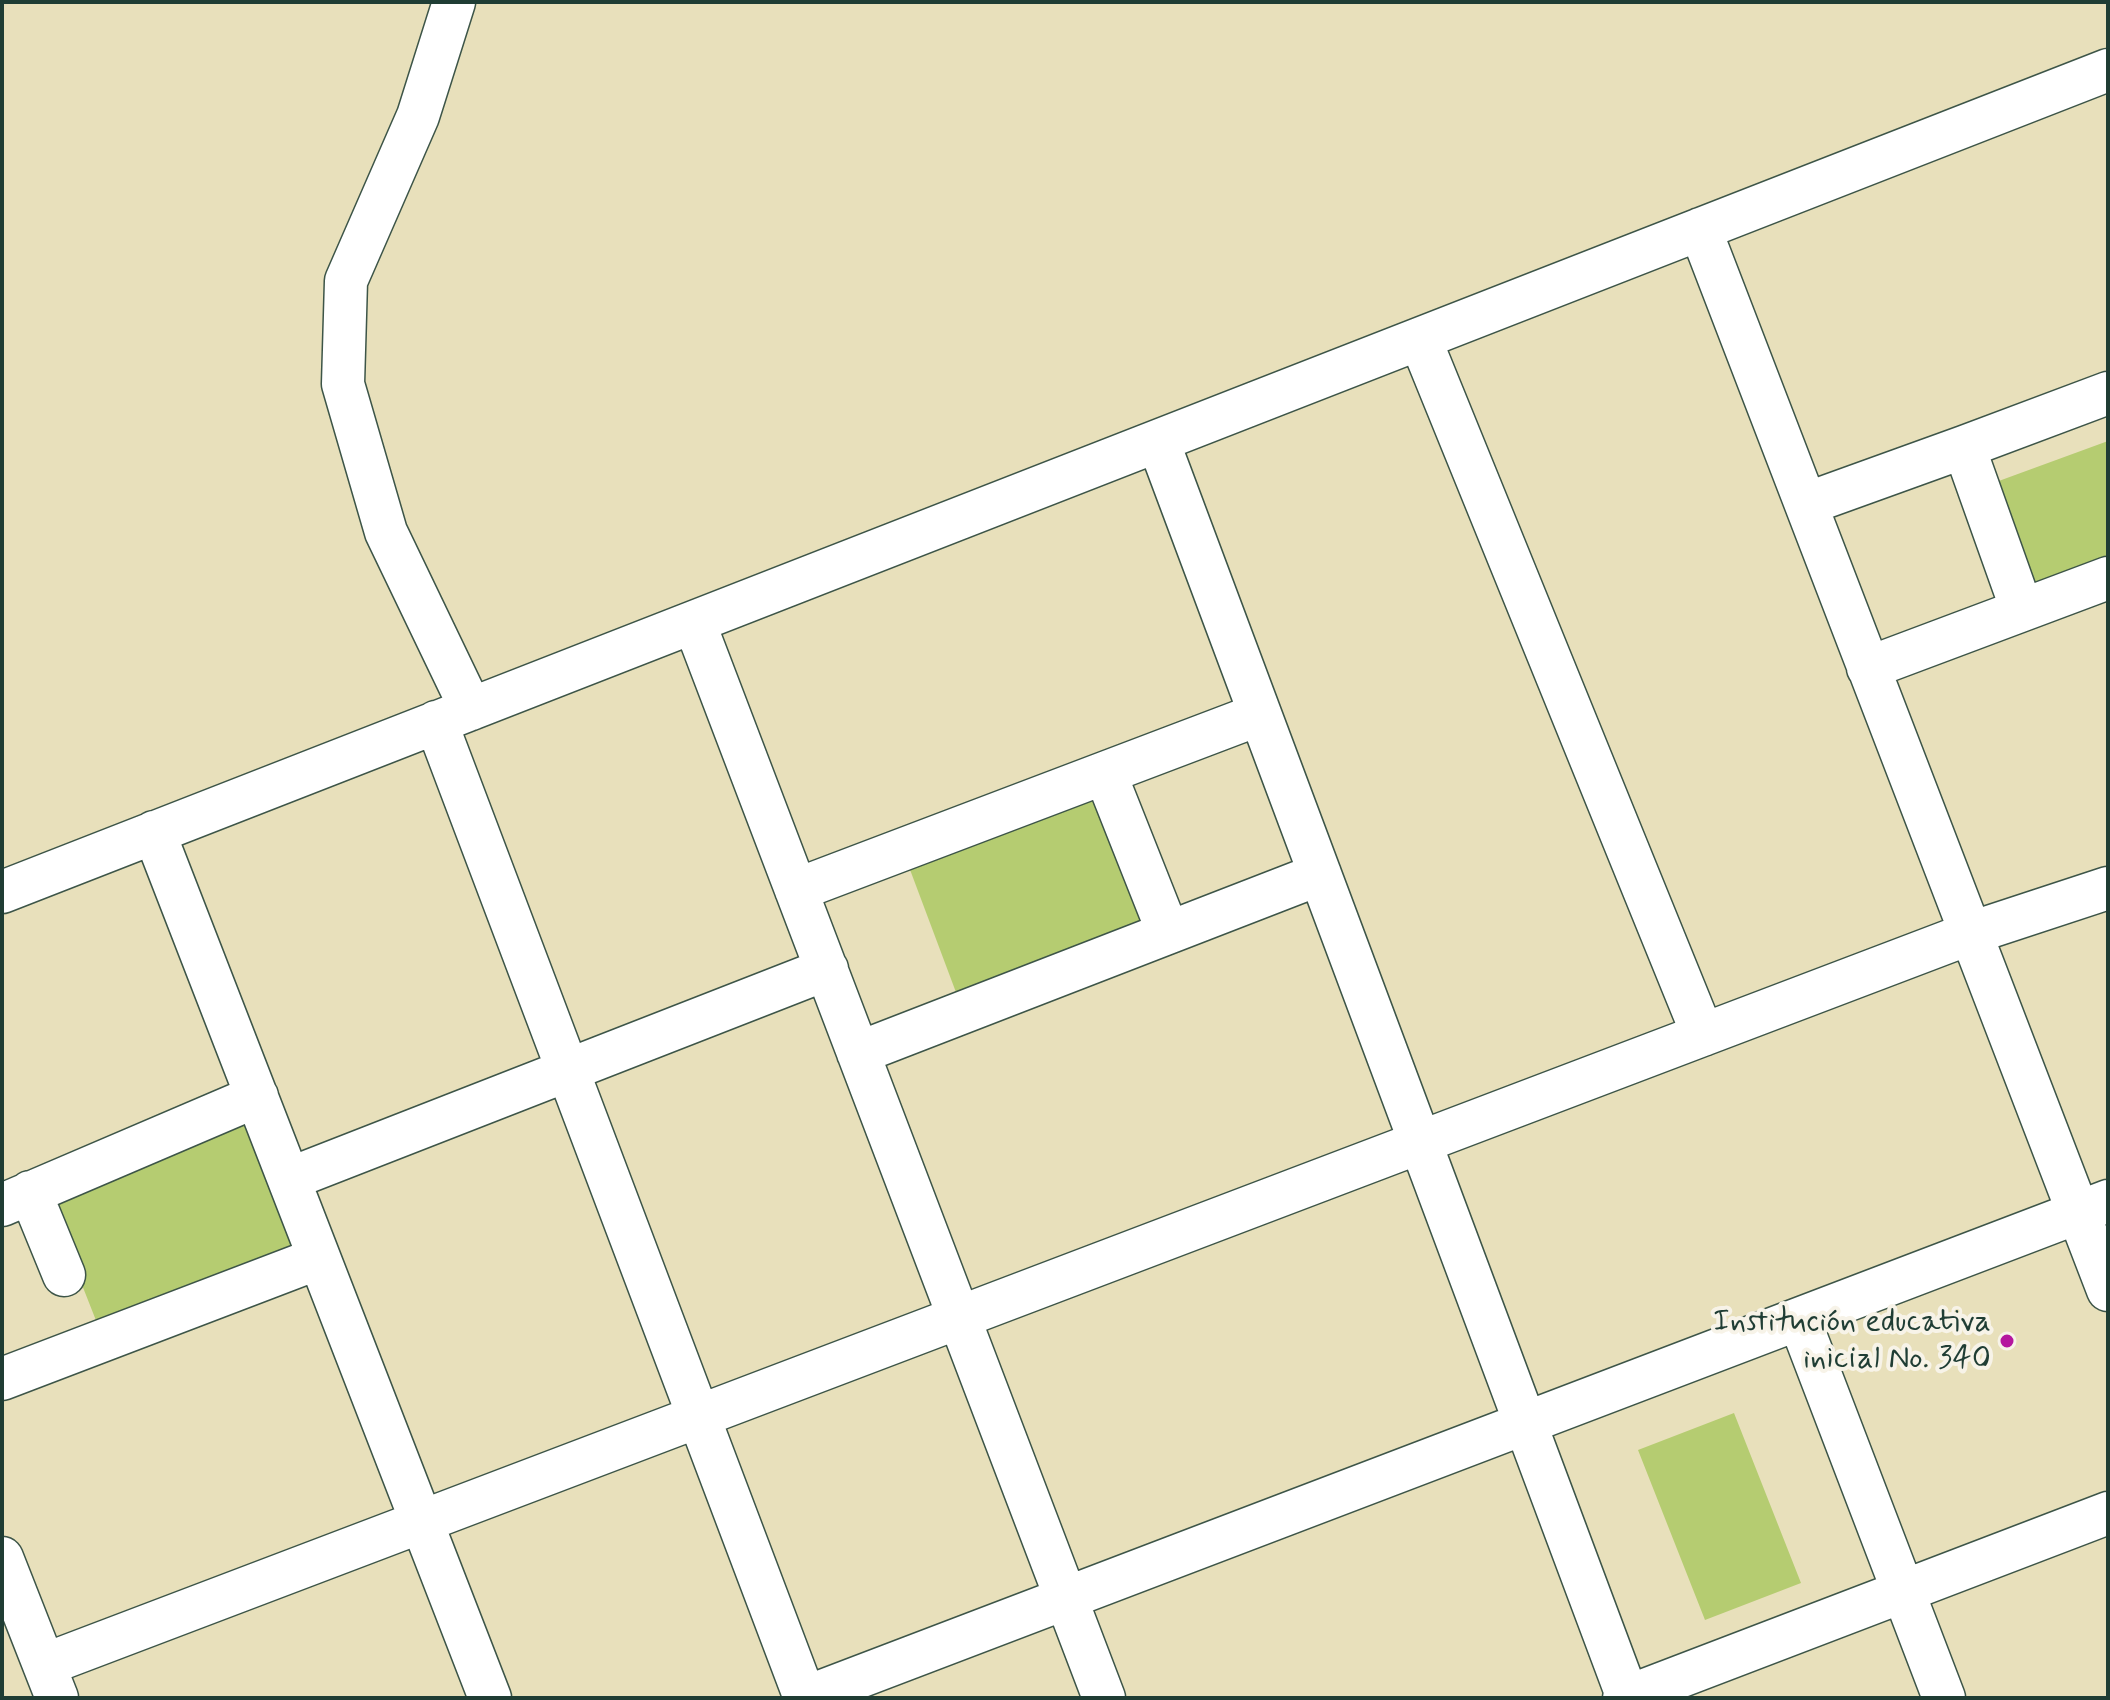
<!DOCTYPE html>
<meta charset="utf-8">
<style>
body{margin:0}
#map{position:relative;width:2110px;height:1700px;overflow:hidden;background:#e8e0bb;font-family:Mynerve,sans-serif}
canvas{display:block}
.frame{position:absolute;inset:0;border:4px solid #1f3d34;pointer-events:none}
</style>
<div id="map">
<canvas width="2110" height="1700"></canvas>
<div class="frame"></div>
</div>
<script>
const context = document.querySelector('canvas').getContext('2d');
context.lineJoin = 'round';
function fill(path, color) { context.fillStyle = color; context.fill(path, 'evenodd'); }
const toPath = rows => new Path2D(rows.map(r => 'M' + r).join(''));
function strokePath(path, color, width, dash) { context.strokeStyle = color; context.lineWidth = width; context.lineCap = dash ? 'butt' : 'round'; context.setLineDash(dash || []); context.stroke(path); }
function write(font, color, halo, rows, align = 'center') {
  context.font = font + ' Mynerve,sans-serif'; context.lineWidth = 8; context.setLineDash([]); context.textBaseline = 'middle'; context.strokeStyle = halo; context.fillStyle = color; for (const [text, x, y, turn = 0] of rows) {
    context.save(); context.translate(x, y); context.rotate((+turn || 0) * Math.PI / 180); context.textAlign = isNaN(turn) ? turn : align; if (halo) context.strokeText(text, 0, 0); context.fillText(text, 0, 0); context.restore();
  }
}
fill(toPath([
 [2108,441,2108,570,2038,595,1996,482],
 [1101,792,1151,925,957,995,909,867],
 [253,1121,302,1242,97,1323,47,1196],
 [1734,1413,1801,1583,1705,1620,1638,1450]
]), '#b5cc71');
const minor = toPath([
 [454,2,418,116,346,281,343,384,386,532,471,709],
 [1700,229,2108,1290],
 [1420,339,1703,1035],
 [1158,441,1628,1698],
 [1964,447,2022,610],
 [1806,504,1964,447,2108,393],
 [694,622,1104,1698],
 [1868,668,2108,578],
 [436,722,805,1698],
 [1105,773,1168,932],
 [154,832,490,1698],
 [796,890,1260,714],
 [2,892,2108,70],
 [858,1053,1320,874],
 [289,1179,827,969],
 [30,1192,64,1275],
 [2,1205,257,1096],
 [1799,1319,1944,1698],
 [2,1379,319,1258],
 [2,1558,57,1698],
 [44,1665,1971,933,2108,888],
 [804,1698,2108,1201],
 [1624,1698,2108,1513]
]);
strokePath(minor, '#3d5548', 45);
strokePath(minor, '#fff', 42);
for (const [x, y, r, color] of [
 [2007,1341,8,"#b5179e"]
]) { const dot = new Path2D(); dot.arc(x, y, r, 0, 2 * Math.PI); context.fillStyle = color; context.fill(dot); strokePath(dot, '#f7f3e8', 3); }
write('32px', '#1f3d34', '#f7f3e8', [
 ["Institución educativa",1991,1323],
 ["inicial No. 340",1991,1360]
], 'right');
</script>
